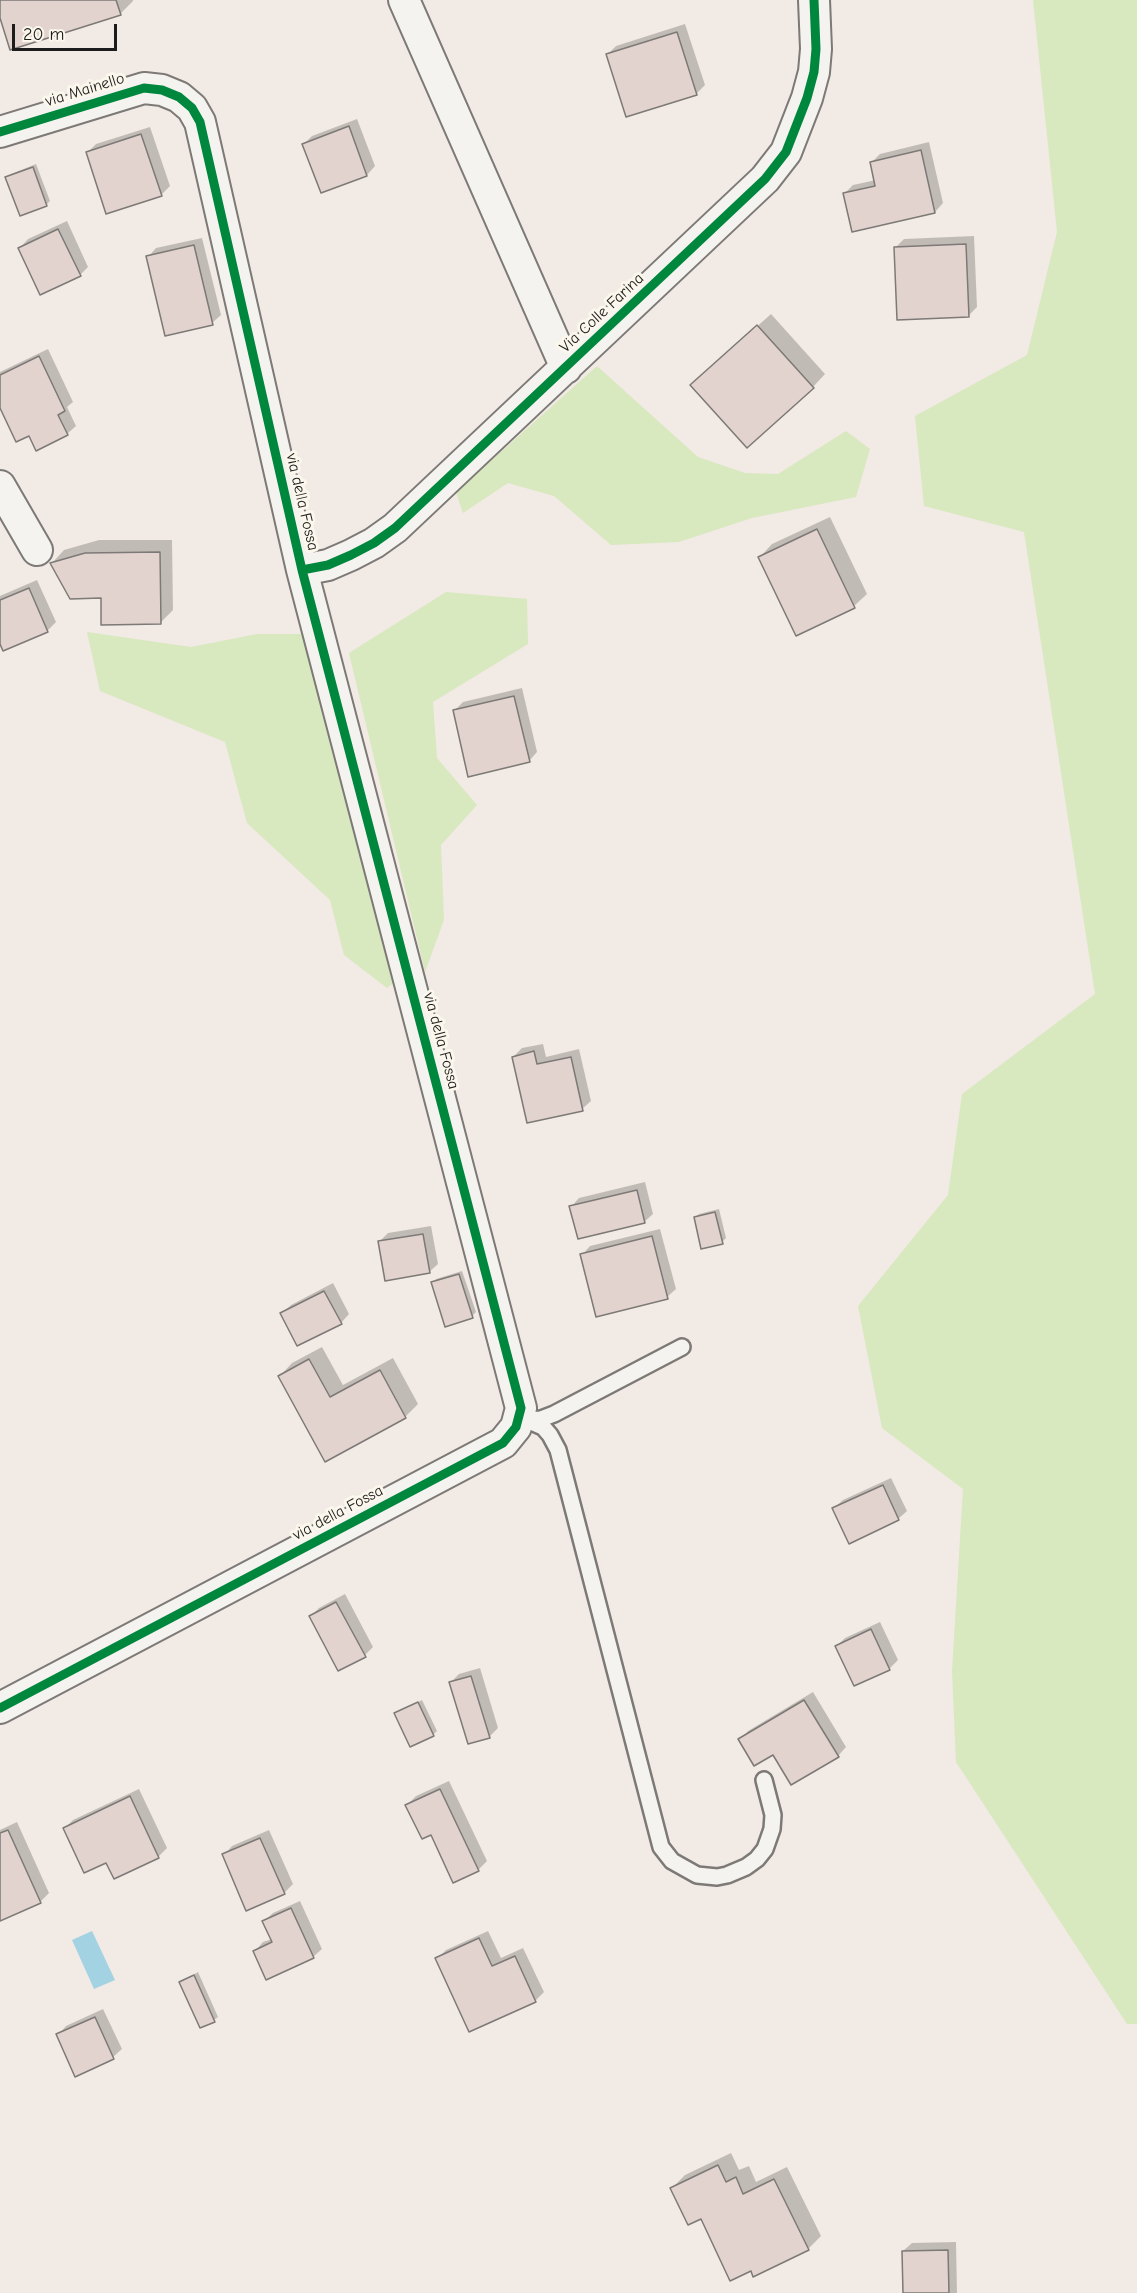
<!DOCTYPE html>
<style>
body{margin:0}
#map{position:relative;width:1137px;height:2293px;overflow:hidden;background:#f2eae4;font-family:"Comic Neue",sans-serif}
canvas{display:block}
.scale{position:absolute;left:12px;top:24px;width:105px;height:27px;box-sizing:border-box;border:3px solid #1c1c1c;border-top:0;padding-left:8px;font-size:18px;line-height:21px;white-space:nowrap;color:#1c1c1c;-webkit-text-stroke:4px #fbf7ec;paint-order:stroke}
</style>
<div id="map">
<canvas width="1137" height="2293"></canvas>
<div class="scale">20 m</div>
</div>
<script>
const context = document.querySelector('canvas').getContext('2d');
context.lineJoin = 'round';
function fill(path, color) { context.fillStyle = color; context.fill(path, 'evenodd'); }
const toPath = rows => new Path2D(rows.map(r => 'M' + r).join(''));
function strokePath(path, color, width, dash) { context.strokeStyle = color; context.lineWidth = width; context.lineCap = dash ? 'butt' : 'round'; context.setLineDash(dash || []); context.stroke(path); }
function write(font, color, halo, rows, align = 'center') {
  context.font = font + ' "Comic Neue",sans-serif'; context.lineWidth = 6; context.setLineDash([]); context.textBaseline = 'middle'; context.strokeStyle = halo; context.fillStyle = color; for (const [text, x, y, turn = 0] of rows) {
    context.save(); context.translate(x, y); context.rotate((+turn || 0) * Math.PI / 180); context.textAlign = isNaN(turn) ? turn : align; if (halo) context.strokeText(text, 0, 0); context.fillText(text, 0, 0); context.restore();
  }
}
fill(toPath([
 [1033,0,1137,0,1137,2024,1127,2024,956,1762,952,1671,963,1489,882,1428,858,1306,948,1195,962,1094,1095,994,1024,532,924,506,915,416,1027,355,1057,232],
 [597,366,698,457,745,473,778,474,846,431,870,449,856,497,752,518,679,542,611,545,554,496,508,483,463,513,456,492],
 [446,592,527,599,528,644,433,702,437,758,477,805,441,845,444,920,425,972,349,653],
 [87,632,191,647,257,634,306,634,399,979,387,988,344,955,330,900,247,823,225,742,100,691]
]), '#d8e8bf');
fill(toPath([
 [92,1931,115,1980,94,1989,72,1940]
]), '#a3d3e3');
fill(toPath([
 [0,0,133,0,133,1,120,14,0,13],
 [685,24,705,85,696,94,608,54,616,46],
 [357,119,375,166,367,175,321,191,304,144,312,136],
 [150,127,170,186,161,195,87,153,96,144],
 [929,142,943,203,935,212,844,194,853,185,876,180,872,162,880,154],
 [36,164,50,201,46,205,7,178,11,174],
 [67,221,88,267,80,275,20,248,28,239],
 [974,236,977,307,968,316,896,247,904,239],
 [202,238,221,315,212,323,148,257,156,248],
 [771,314,825,374,813,387,705,373],
 [48,349,73,402,67,407,76,426,67,434,30,434,0,405,0,372],
 [830,517,867,594,854,606,796,634,760,557,772,544],
 [99,540,172,540,173,610,160,623,102,597,52,563,64,550],
 [37,580,56,622,47,631,0,641,0,596],
 [522,688,537,752,529,761,454,711,463,702],
 [543,1044,546,1057,579,1049,591,1101,582,1109,513,1057,522,1048],
 [645,1182,653,1214,644,1222,571,1207,579,1198],
 [719,1209,726,1238,722,1242,695,1217,699,1214],
 [431,1226,438,1264,429,1272,379,1242,388,1233],
 [660,1229,676,1289,667,1297,582,1255,590,1246],
 [462,1271,476,1312,472,1316,433,1283,436,1279],
 [333,1283,349,1314,341,1323,282,1313,291,1305],
 [322,1347,343,1385,393,1358,418,1404,405,1417,326,1460,280,1376,292,1363],
 [891,1478,907,1511,898,1519,834,1508,843,1500],
 [345,1594,373,1647,365,1655,311,1616,319,1608],
 [880,1622,898,1660,890,1668,855,1684,837,1646,845,1638],
 [480,1668,498,1728,489,1737,451,1682,459,1674],
 [813,1692,846,1747,838,1756,774,1753,740,1740,748,1731],
 [422,1700,437,1731,433,1735,396,1714],
 [449,1781,487,1861,478,1870,431,1834,407,1805,416,1796],
 [139,1789,167,1848,158,1857,107,1861,65,1828,73,1820],
 [17,1822,49,1893,40,1902,0,1919,0,1830],
 [269,1830,293,1884,284,1893,224,1855,232,1846],
 [300,1901,322,1949,313,1957,255,1951,263,1942,272,1939,264,1921,273,1913],
 [488,1931,501,1958,523,1948,544,1992,535,2001,437,1959,446,1950],
 [198,1972,218,2017,214,2020,181,1982],
 [103,2009,122,2049,113,2057,76,2075,58,2035,66,2026],
 [731,2153,739,2170,749,2166,756,2182,787,2167,821,2236,808,2249,751,2270,672,2188,685,2175],
 [956,2242,957,2293,904,2293,903,2251,912,2243]
]), '#0003');
const building = toPath([
 [0,0,116,0,121,15,10,50,0,18,0,0],
 [677,32,697,95,626,117,606,54,677,32],
 [349,126,367,176,321,193,302,144,349,126],
 [141,134,162,196,106,214,86,152,141,134],
 [921,150,935,213,852,232,843,193,875,186,870,162,921,150],
 [33,167,47,206,20,216,5,177,33,167],
 [58,229,81,276,40,295,18,248,58,229],
 [966,244,969,317,897,320,894,247,966,244],
 [194,245,213,325,165,336,146,256,194,245],
 [757,325,814,388,747,448,690,385,757,325],
 [39,356,65,411,58,415,68,435,36,451,29,436,16,442,0,408,0,375,39,356],
 [817,529,855,608,796,636,758,557,817,529],
 [160,552,161,624,101,625,101,598,70,599,50,563,85,553,160,552],
 [29,588,48,632,3,651,0,644,0,600,29,588],
 [514,696,530,762,468,777,453,710,514,696],
 [534,1051,537,1064,571,1057,583,1111,527,1123,512,1057,534,1051],
 [637,1190,645,1223,578,1239,569,1206,637,1190],
 [715,1212,723,1244,701,1249,694,1217,715,1212],
 [423,1234,430,1273,385,1281,378,1241,423,1234],
 [652,1236,668,1299,596,1317,580,1254,652,1236],
 [459,1274,473,1318,445,1327,431,1282,459,1274],
 [324,1291,342,1324,297,1346,280,1313,324,1291],
 [309,1359,330,1397,380,1370,406,1418,325,1462,278,1376,309,1359],
 [883,1485,899,1520,849,1544,832,1508,883,1485],
 [336,1602,366,1657,338,1671,309,1616,336,1602],
 [871,1629,890,1670,854,1686,835,1646,871,1629],
 [471,1676,490,1738,468,1744,449,1682,471,1676],
 [804,1700,839,1757,791,1785,773,1755,754,1766,738,1739,804,1700],
 [418,1702,434,1736,410,1747,394,1713,418,1702],
 [440,1789,479,1871,453,1883,431,1835,422,1839,405,1805,440,1789],
 [130,1796,159,1858,114,1879,106,1863,84,1873,63,1828,130,1796],
 [8,1830,41,1903,0,1921,0,1833,8,1830],
 [260,1838,285,1894,246,1911,222,1854,260,1838],
 [291,1908,314,1958,266,1980,253,1951,272,1942,262,1921,291,1908],
 [479,1938,492,1966,515,1956,536,2002,469,2032,435,1958,479,1938],
 [194,1975,215,2022,200,2028,179,1982,194,1975],
 [95,2017,114,2059,75,2077,56,2034,95,2017],
 [718,2165,726,2182,736,2177,743,2194,774,2179,809,2250,753,2277,751,2271,730,2281,701,2219,688,2225,670,2188,718,2165],
 [948,2250,949,2293,903,2293,902,2251,948,2250]
]);
fill(building, '#e3d3ce');
strokePath(building, '#7c7976', 1.5);
const service = toPath([
 [520,1417,543,1427,550,1435,558,1450,661,1847,672,1861,697,1875,717,1877,727,1875,746,1867,757,1859,765,1849,772,1829,773,1815,764,1780],
 [528,1420,541,1419,554,1414,682,1347]
]);
const minor = toPath([
 [404,0,566,368],
 [0,132,144,88,162,90,179,97,192,108,200,122,302,570,521,1408,516,1427,503,1443,0,1708],
 [0,486,37,550],
 [302,570,328,565,351,555,374,543,395,528,765,179,786,152,807,98,814,72,816,49,814,0]
]);
strokePath(service, '#7c7976', 20);
strokePath(minor, '#7c7976', 34);
strokePath(service, '#f5f3ef', 15);
strokePath(minor, '#f5f3ef', 30);
strokePath(toPath([
 [0,132,144,88,162,90,179,97,192,108,200,122,302,570,521,1408,516,1427,503,1443,0,1708],
 [302,570,328,565,351,555,374,543,395,528,765,179,786,152,807,98,814,72,816,49,814,0]
]), '#00873e', 9);
write('16px', '#1c1c1c', '#fbf7ec', [
 ["via Mainello",85,90,-17],
 ["Via Colle Farina",602,313,-43],
 ["via della Fossa",302,502,77],
 ["via della Fossa",441,1041,75],
 ["via della Fossa",338,1513,-28]
]);
</script>
